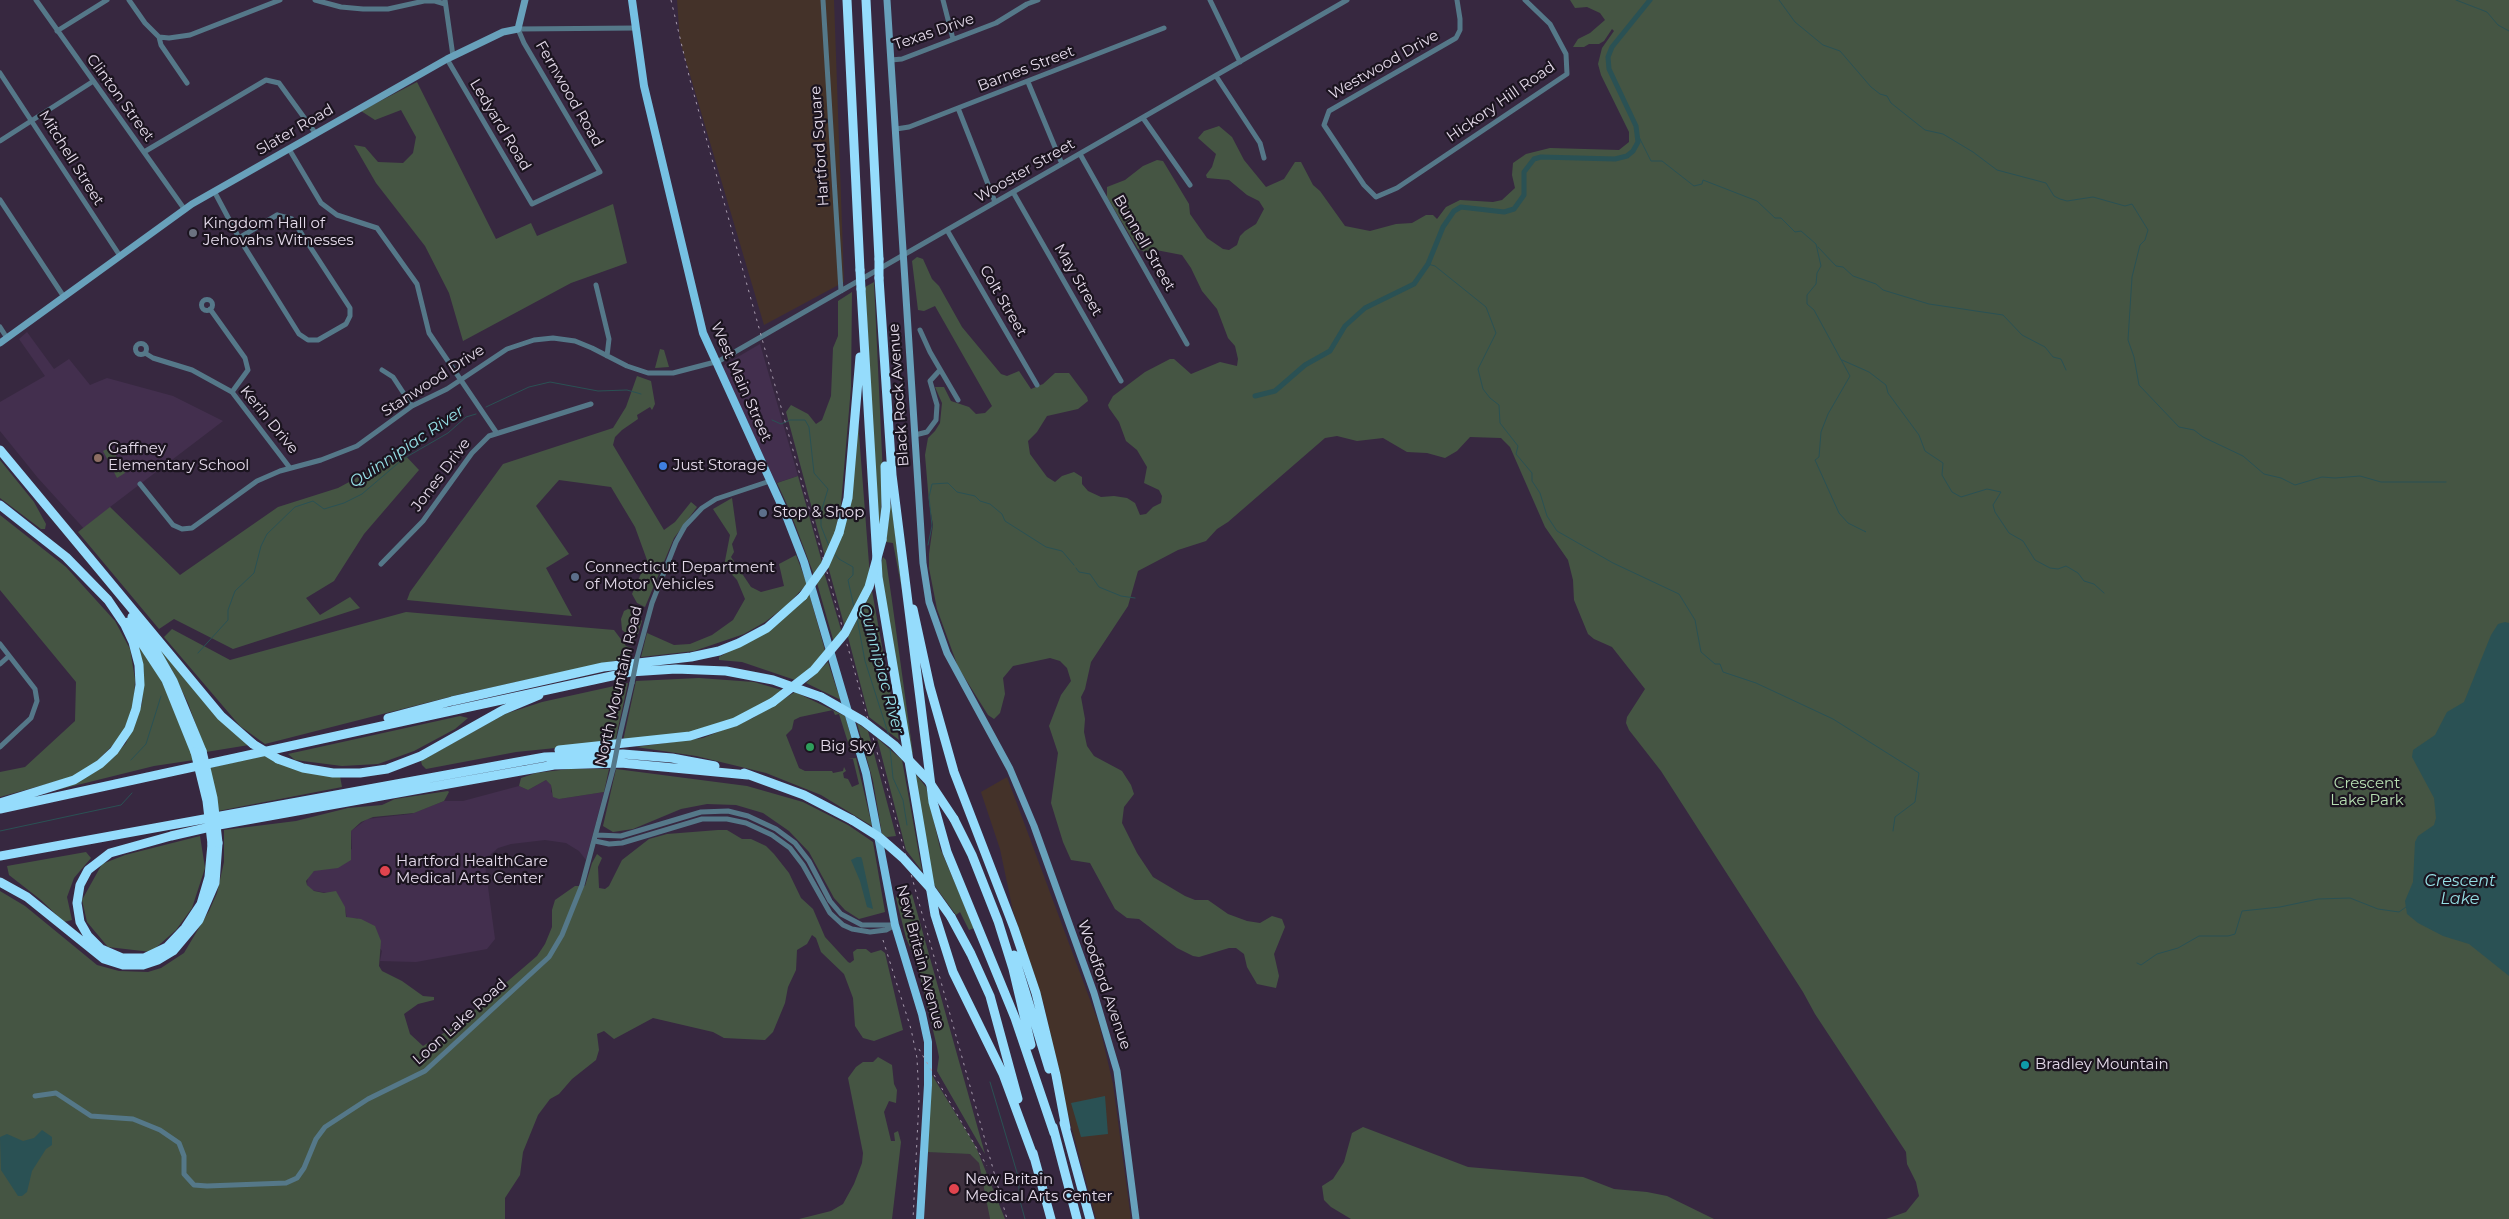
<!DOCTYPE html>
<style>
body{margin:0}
canvas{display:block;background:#372840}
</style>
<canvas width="2509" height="1219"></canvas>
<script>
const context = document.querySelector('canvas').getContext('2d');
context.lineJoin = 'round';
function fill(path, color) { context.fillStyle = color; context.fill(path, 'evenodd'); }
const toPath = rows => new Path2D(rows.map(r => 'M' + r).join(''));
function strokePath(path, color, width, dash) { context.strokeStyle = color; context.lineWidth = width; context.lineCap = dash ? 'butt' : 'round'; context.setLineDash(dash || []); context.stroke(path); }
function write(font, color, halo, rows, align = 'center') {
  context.font = font + ' Montserrat,sans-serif'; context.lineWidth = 4.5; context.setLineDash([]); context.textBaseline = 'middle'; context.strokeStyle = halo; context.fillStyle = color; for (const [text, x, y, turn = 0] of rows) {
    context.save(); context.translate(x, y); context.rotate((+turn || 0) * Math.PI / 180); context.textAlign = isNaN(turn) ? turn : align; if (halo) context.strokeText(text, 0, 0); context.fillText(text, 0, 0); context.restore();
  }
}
fill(toPath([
 [27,332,54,369,69,359,90,385,107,378,173,396,223,421,110,507,153,577,97,543,38,478,0,431,0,402,45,376,19,339],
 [760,344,798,476,776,483,723,369,724,365],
 [546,780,551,785,551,792,559,799,604,792,586,860,579,851,566,843,545,840,511,844,498,848,491,854,485,865,495,939,487,949,416,962,380,961,382,951,357,918,347,918,345,909,327,893,311,890,307,885,308,876,314,871,352,849,351,831,367,819,411,814,444,801,463,801,519,786,528,790]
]), '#432f4e');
fill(toPath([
 [677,0,834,0,844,282,764,325,680,41],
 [1007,777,1099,1024,1113,1084,1131,1219,1096,1219,1064,1099,1044,1005,1013,911,1000,849,981,792]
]), '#443229');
fill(toPath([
 [926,1152,970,1154,979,1163,990,1219,922,1219]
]), '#3e313f');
fill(toPath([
 [1570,0,2509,0,2509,1219,1886,1219,1906,1212,1919,1196,1916,1182,1907,1164,1906,1152,1815,1014,1803,992,1661,771,1629,730,1626,723,1627,717,1645,689,1612,647,1594,639,1588,634,1574,600,1573,580,1568,560,1545,527,1510,447,1501,438,1470,437,1457,451,1445,458,1427,453,1407,452,1383,438,1357,441,1337,436,1325,438,1228,522,1217,529,1206,541,1178,550,1138,571,1128,606,1091,662,1085,689,1081,697,1085,719,1084,732,1087,746,1094,756,1122,771,1131,785,1134,794,1124,807,1122,823,1137,853,1153,877,1185,896,1195,900,1208,900,1228,914,1247,921,1260,923,1272,916,1282,919,1285,927,1274,954,1279,976,1276,988,1257,984,1247,967,1244,954,1236,948,1229,948,1199,957,1193,956,1177,948,1139,919,1127,918,1115,909,1090,863,1071,860,1063,842,1051,803,1058,753,1049,726,1061,695,1071,681,1067,668,1060,661,1050,658,1013,666,1003,678,1005,694,1000,713,994,719,988,715,958,667,937,609,929,568,929,554,933,525,929,502,925,455,928,438,935,431,940,423,942,403,935,387,944,387,951,401,969,407,976,414,985,413,992,406,935,306,924,311,918,310,912,261,917,257,923,259,932,279,939,286,962,327,1001,374,1007,376,1019,371,1031,389,1043,384,1055,373,1069,373,1087,397,1088,401,1078,409,1047,416,1037,432,1028,441,1030,454,1047,477,1055,482,1062,476,1074,472,1082,477,1082,484,1088,491,1101,497,1114,496,1127,498,1135,503,1140,515,1146,514,1153,507,1161,503,1162,496,1159,490,1144,483,1147,467,1137,450,1126,441,1119,422,1109,408,1108,405,1113,396,1145,372,1170,359,1174,359,1191,374,1220,362,1237,366,1238,359,1235,346,1228,338,1217,309,1202,291,1191,268,1182,255,1156,250,1147,253,1138,249,1107,197,1107,187,1125,180,1143,166,1157,160,1163,161,1189,204,1190,214,1207,238,1223,249,1229,250,1237,245,1240,236,1245,231,1256,224,1264,209,1259,201,1247,195,1229,180,1207,178,1206,175,1212,167,1216,154,1198,138,1204,131,1219,126,1232,137,1244,160,1266,187,1284,179,1295,162,1301,162,1313,185,1320,191,1345,226,1370,231,1396,224,1412,223,1426,215,1433,215,1437,219,1446,207,1460,200,1493,202,1502,200,1515,188,1512,175,1513,163,1526,154,1550,148,1619,150,1629,142,1629,132,1601,75,1598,64,1602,48,1614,31,1612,29,1604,41,1599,44,1589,44,1584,47,1573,47,1578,39,1590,33,1605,20,1600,13,1587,7,1575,8],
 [417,82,496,239,531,223,537,236,613,204,627,263,571,283,463,341,449,293,425,246,376,183,354,145,365,147,378,162,403,163,413,153,416,137,401,110,375,120,361,111],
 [874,282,883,476,879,540,865,287],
 [852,292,851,387,841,504,835,532,825,557,786,412,791,405,808,414,816,424,822,420,831,396,833,348,838,336,838,301],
 [660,349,664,350,669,367,655,368],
 [637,376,651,381,655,404,652,410,650,407,637,415,638,419,622,430,615,437,613,445,664,530,675,522,691,502,697,507,674,538,645,607,637,603,632,594,647,560,635,527,611,487,559,480,536,506,569,554,546,568,572,616,407,600,410,592,503,464,613,428,626,407],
 [858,421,870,577,845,628,828,566,835,552],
 [111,447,125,473,117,478,103,451],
 [403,453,419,470,364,534,334,581,306,598,320,615,350,597,360,608,233,649,174,619,159,629,78,532,110,507,180,575,278,507,338,488],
 [0,460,34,502,46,524,45,529,41,529,0,498],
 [798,476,822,562,814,575,790,511,777,483],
 [732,498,737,534,732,544,734,552,731,557,751,587,761,592,784,586,779,564,796,555,807,584,787,605,765,622,744,634,694,651,641,657,647,633,674,645,690,644,712,635,733,620,745,599,737,580,724,566,730,535,713,509],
 [891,500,902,590,893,543,886,542],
 [0,515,66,567,115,621,130,649,135,679,134,710,120,738,96,762,72,777,0,797,0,772,25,767,75,721,76,682,0,590],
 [883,557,886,560,892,601,913,754,909,749,880,568],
 [824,572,842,633,834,643,817,583],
 [872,591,899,740,869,717,848,637],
 [809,593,826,654,798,681,742,662,719,660,719,657,769,630],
 [628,609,632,610,642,621,638,634,627,634,622,630,621,619,624,611],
 [406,612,614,630,626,646,632,648,628,658,461,694,265,744,240,726,164,637,172,629,230,660],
 [150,636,221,721,249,745,206,752,188,703,171,668],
 [139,644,163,683,194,760,154,766,53,791,52,790,92,774,113,758,126,743,142,704,144,674,138,645],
 [828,662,837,690,841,700,806,683],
 [699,678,754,682,785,691,745,714,701,731,623,741,636,681],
 [628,683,615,742,516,752,426,769,422,765,421,761,505,714,542,702],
 [795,692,845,716,854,747,846,752,850,749,839,714,835,715,833,710,800,717,794,720,792,729,786,735,799,768,805,771,832,771,833,773,843,771,844,767,846,771,843,773,844,778,848,779,852,787,859,784,853,759,848,759,856,758,872,826,821,795,766,773,696,756,636,747,703,738,753,718],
 [460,716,468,718,455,729,414,751,378,764,342,766,295,760,288,754],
 [857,723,868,731,896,836,887,837,882,834,873,781],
 [877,738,902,760,922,871,906,850],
 [265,755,340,776,342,787,218,811,210,768],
 [569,769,609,769,604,792,559,799,553,797,551,785,546,780,528,790,519,786,521,778,536,773],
 [616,769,747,786,803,802,848,825,873,842,885,912,859,919,845,910,834,898,809,852,789,831,763,813,736,805,707,804,681,809,633,829,613,832,603,826],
 [913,771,926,787,940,848,974,928,969,930,960,912,956,915,932,882],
 [448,791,449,792,444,801,414,813,373,817,361,822,351,831,351,860,338,868,314,871,306,881,307,885,314,891,324,893,336,891,345,907,346,917,361,919,375,926,381,941,379,966,382,971,402,981,423,996,434,997,434,1000,418,1004,404,1014,410,1034,423,1046,458,1024,537,956,545,944,552,927,552,910,555,900,575,886,585,886,592,863,597,854,602,858,598,867,599,888,605,889,609,886,622,860,649,839,667,834,718,830,727,830,742,839,751,839,766,846,774,854,789,873,801,898,813,909,825,937,848,962,850,963,854,960,853,952,857,949,866,949,871,953,881,950,885,953,903,1030,874,1041,863,1038,855,1026,853,998,844,974,821,952,816,938,812,935,807,944,797,950,796,970,788,987,785,1003,773,1032,765,1040,724,1038,713,1032,653,1018,614,1039,604,1031,597,1034,599,1050,596,1060,572,1079,559,1094,550,1099,538,1115,523,1152,520,1175,505,1198,505,1219,0,1219,0,891,25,906,97,965,119,971,148,972,161,968,184,953,209,911,217,893,224,862,224,830,296,821,348,808,382,805,395,799],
 [200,836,205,868,192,908,176,930,151,952,108,947,87,922,82,900,102,864,125,855],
 [86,852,91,858,74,878,67,897,72,920,64,922,41,900,9,875,7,866],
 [903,892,912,894,985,1154,937,1071,939,1057,937,1047,917,963,906,938,896,898,898,894],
 [878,1057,892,1065,894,1084,897,1090,896,1103,889,1101,884,1112,891,1141,895,1141,894,1133,898,1131,901,1142,892,1219,799,1219,831,1211,843,1204,854,1184,862,1163,863,1153,848,1078,856,1067,863,1062,873,1062],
 [932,1075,976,1147,1005,1219,990,1219,979,1163,970,1154,926,1152],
 [1363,1127,1468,1167,1583,1177,1614,1189,1647,1192,1667,1196,1714,1219,1351,1219,1331,1207,1324,1200,1322,1186,1333,1179,1344,1162,1352,1133]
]), '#455543');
fill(toPath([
 [2505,622,2509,623,2509,976,2469,944,2443,936,2418,923,2407,914,2405,901,2413,882,2415,842,2418,836,2434,825,2436,818,2434,798,2412,757,2413,750,2435,735,2447,712,2464,702,2491,635,2498,624],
 [857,857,861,857,862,859,873,909,867,907,860,881,851,860],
 [1105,1096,1108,1134,1081,1137,1071,1103],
 [42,1130,52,1137,52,1145,46,1149,32,1171,27,1192,22,1196,18,1196,1,1170,0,1137,7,1134,23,1141,34,1138]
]), '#2a5154');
strokePath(toPath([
 [1779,0,1795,22,1823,45,1840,51,1871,87,1880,94,1887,96,1891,103,1925,130,1943,134,1973,152,1997,170,2046,183,2054,196,2060,199,2067,201,2093,197,2125,206,2132,204,2148,230,2145,240,2140,245,2132,277,2128,340,2134,357,2139,385,2179,427,2194,430,2203,437,2243,456,2264,474,2281,478,2295,485,2322,477,2335,478,2360,476,2381,482,2446,482],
 [2456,0,2487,12,2498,25,2509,31],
 [1638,135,1651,161,1662,161,1694,186,1702,184,1703,180,1757,201,1775,218,1781,218,1795,232,1801,231,1816,244,1821,266,1817,273,1816,284,1807,295,1807,304,1814,310,1850,376,1828,414,1821,432,1819,457,1815,460,1839,513,1848,523,1866,532,1865,531],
 [1818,247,1836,266,1843,267,1853,276,1876,284,1883,290,1929,304,2003,315,2022,335,2045,347,2053,357,2061,359,2066,370],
 [1428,264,1435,266,1486,307,1496,333,1478,369,1483,389,1490,398,1499,405,1500,423,1518,446,1516,454,1532,473,1532,481,1540,493,1547,516,1557,531,1613,563,1679,594,1695,620,1701,652,1715,664,1720,664,1723,672,1756,683,1833,719,1919,773,1915,802,1895,817,1893,831],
 [1842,360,1869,372,1886,385,1888,393,1919,435,1925,451,1943,463,1942,475,1952,492,1961,497,1987,489,2001,492,1993,505,1995,512,2009,533,2023,541,2035,560,2050,568,2058,569,2066,566,2078,573,2084,581,2094,584,2104,593],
 [486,407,529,387,550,382,598,391,627,390,641,394],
 [772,420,781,424,790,420,805,420,809,427,814,473,828,489,821,512,821,526,829,546],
 [928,545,932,526,929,497,932,484,948,483,957,492,975,496,980,501,990,504,1002,514,1005,521,1046,547,1062,551,1074,565],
 [834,553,839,559,853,567,853,575,848,580,854,607],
 [1076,568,1079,572,1090,574,1099,587,1121,596,1135,598],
 [857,618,865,661,889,736],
 [198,653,228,620,228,610,235,591,254,573,261,546,267,534,295,507,313,501,324,509,344,503,362,494,403,459,448,433,466,417,476,414],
 [890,748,893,778,903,800,907,825],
 [131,760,146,744,161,696],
 [0,831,121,805,132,793],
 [2137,963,2141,965,2157,954,2178,948,2199,936,2228,936,2235,934,2242,911,2280,907,2318,899,2350,898,2378,909,2399,912,2406,907],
 [990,1082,1018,1176,1020,1201,1025,1219]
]), '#2a5154', 1);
strokePath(toPath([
 [1255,396,1275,391,1305,365,1330,351,1345,326,1365,308,1414,284,1428,264,1443,227,1454,211,1461,207,1504,212,1514,209,1524,195,1524,172,1534,159,1541,157,1615,159,1627,156,1633,151,1638,142,1636,126,1609,69,1608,57,1612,47,1650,0]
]), '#2a5154', 5);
strokePath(toPath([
 [36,0,185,210],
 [129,0,145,23,159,37,161,45,187,83],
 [315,0,341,7,363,9,388,9,424,1,435,1,445,4],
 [445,0,453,56],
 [823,0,841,291],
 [943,0,953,39],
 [1210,0,1240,62],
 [1457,0,1460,19,1460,30,1456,38,1329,111,1324,125,1364,185,1376,197,1397,188,1567,74,1566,54,1550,24,1525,0],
 [57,31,107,0],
 [159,37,169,38,190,35,280,0],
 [447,59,532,204,600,172,524,43,518,29,636,28],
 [891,60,902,59,996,23,1027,4,1038,0],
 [0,73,120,256],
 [1216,76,1260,143,1264,158],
 [1028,82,1062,164],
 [958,108,995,202],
 [1143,118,1190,185],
 [896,129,909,127,1164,28],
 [0,141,92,82],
 [289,149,321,203,337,215,377,228,417,284,429,333,496,432],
 [144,152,266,80,279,83,316,134],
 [1080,154,1187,344],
 [214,191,239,238],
 [1013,192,1121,381],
 [0,200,64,297],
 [277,215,292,219,350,308,350,316,346,324,318,340,308,340,299,334,239,238,277,215],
 [947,230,1037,385],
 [596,285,609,339,607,356],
 '201.5 305a5.5 5.5 0 1 1 11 0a5.5 5.5 0 1 1-11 0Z',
 [210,309,245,358,248,370,232,392],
 [0,327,7,338],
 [920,330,930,352,958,400],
 '135.5 349a5.5 5.5 0 1 1 11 0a5.5 5.5 0 1 1-11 0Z',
 [145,353,153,358,192,370,232,392,290,468],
 [382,370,393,377,412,406],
 [915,435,927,432,936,420,937,405,930,381,940,370],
 [140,484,173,525,182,529,192,528,257,481,280,471,321,460,357,446,412,406,447,389,507,349,534,340,553,338,575,341,592,348,627,366,648,373,673,373,719,361,1347,0],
 [381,564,423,521,472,453,489,436,591,404],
 [0,644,35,689,37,701,31,718,0,747],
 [637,658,652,603,676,542,685,526,702,508,716,499,770,481],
 [0,664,9,656],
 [619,739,632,683],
 [596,835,621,836,701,812,728,811,748,816,776,829,795,843,809,861,830,901,841,914,862,925,895,925],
 [595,841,609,844,622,843,702,819,727,819,746,823,772,835,790,848,803,865,830,913,843,925,852,929,870,932,886,930,895,925],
 [35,1096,56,1093,91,1116,133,1119,160,1130,179,1143,184,1156,184,1174,194,1185,207,1186,286,1183,297,1178,304,1168,316,1139,325,1127,368,1099,425,1071,549,957,562,935,582,885,613,769]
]), '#557889', 5);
strokePath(toPath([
 [887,0,923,563,929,602,947,653,1010,769,1034,826,1094,993,1117,1071,1136,1219],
 [0,343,192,204,447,59,503,32,518,29,525,0]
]), '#68a1bb', 7);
strokePath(toPath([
 [632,0,644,86,703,333,785,513,804,562,866,773,895,925,922,1014,928,1042,928,1085,920,1219]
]), '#76c1e3', 8);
strokePath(toPath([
 [847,0,860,270],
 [866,0,879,259],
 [879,278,892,475,933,802,947,852,1015,1018,1054,1133],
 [861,289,878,577,935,915,953,972,1003,1074,1034,1158],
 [0,450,221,716,253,744],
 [0,505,66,557,108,600,125,625,133,642,139,665,140,685,136,709,129,729,114,751,100,764,74,780,0,803],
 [839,533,848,498,860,357],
 [882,540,886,507,885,466],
 [913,609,930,687,954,772,1014,928,1036,993,1056,1075,1066,1128],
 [132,617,153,646,173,681,202,751],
 [128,622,166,680,195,752],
 [388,718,452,701,603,667,691,657,719,651,739,643,767,628,803,596],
 [559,750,690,736,735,722,773,702],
 [278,759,303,768,333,773,360,773,387,769,421,756,503,710,539,695],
 [744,773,804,795,852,820],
 [0,809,630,672,676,669,726,671,773,680,821,697],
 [954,819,972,855,998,921,1013,969,1031,1045],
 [212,844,209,877,201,904,185,928,167,947,144,958,122,958,101,949,88,936,80,922,77,903,80,885,88,870,110,853,171,836,219,825,554,765,621,763,748,775],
 [0,856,545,757,623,754,672,758,715,766],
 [0,882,27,897,104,959,123,965,143,965,158,960,173,951,199,920,215,883,218,843],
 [951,917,971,954,990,996,1018,1099],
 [1014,955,1049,1069],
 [1064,1123,1090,1219],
 [1053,1127,1077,1219],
 [1033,1153,1051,1219]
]), '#95dcfc', 9);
strokePath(toPath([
 [671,0,690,80,1007,1219],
 [883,940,911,1029,917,1058,919,1100,913,1219],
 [919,1049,987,1166]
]), '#a79bae', 1, [2.5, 5]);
strokePath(toPath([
 [632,683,637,658],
 [613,769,619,739]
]), '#557889', 5);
strokePath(toPath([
 [879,259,879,278],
 [860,270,861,289],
 [803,596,825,565,839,533],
 [821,697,863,721,894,745,928,780,954,819],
 [773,702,814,670,845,633,869,587,882,540],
 [253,744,278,759],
 [202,751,213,798,218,843],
 [195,752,207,801,212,844],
 [852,820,879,837,903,858,931,889,951,917]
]), '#95dcfc', 9);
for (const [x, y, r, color] of [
 [193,233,5,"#6b7280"],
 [98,458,5,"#8d6e63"],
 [663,466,5,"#3f7fe0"],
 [763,513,5,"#5c6f8a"],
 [575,577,5,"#5c6f8a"],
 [810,747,5,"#2e9e5b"],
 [385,871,6,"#e0444e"],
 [2025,1065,5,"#0f9aa8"],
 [954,1189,6,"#e0444e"]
]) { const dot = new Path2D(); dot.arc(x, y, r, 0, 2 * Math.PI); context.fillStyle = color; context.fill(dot); strokePath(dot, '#1b141f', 2); }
write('15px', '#e4daea', '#1b141f', [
 ["Texas Drive",934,32,-19],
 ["Westwood Drive",1384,65,-30],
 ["Barnes Street",1026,69,-21],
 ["Fernwood Road",569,94,60],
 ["Clinton Street",120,98,54],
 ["Hickory Hill Road",1501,102,-35],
 ["Ledyard Road",500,125,59],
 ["Slater Road",295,130,-30],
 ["Hartford Square",820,146,-94],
 ["Mitchell Street",71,158,58],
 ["Wooster Street",1025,171,-30],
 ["Bunnell Street",1144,243,60],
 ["May Street",1078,280,60],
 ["Colt Street",1003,301,60],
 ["Stanwood Drive",433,381,-33],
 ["West Main Street",741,382,66],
 ["Black Rock Avenue",899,395,-94],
 ["Kerin Drive",269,420,51],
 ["Jones Drive",441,475,-53],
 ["North Mountain Road",619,686,-77],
 ["New Britain Avenue",920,957,75],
 ["Woodford Avenue",1104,985,71],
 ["Loon Lake Road",460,1022,-42]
]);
write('15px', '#e4daea', '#1b141f', [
 ["Kingdom Hall of",203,224],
 ["Jehovahs Witnesses",203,241],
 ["Gaffney",108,449],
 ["Elementary School",108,466],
 ["Just Storage",673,466],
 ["Stop & Shop",773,513],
 ["Connecticut Department",585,568],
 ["of Motor Vehicles",585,585],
 ["Big Sky",820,747],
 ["Hartford HealthCare",396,862],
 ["Medical Arts Center",396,879],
 ["Bradley Mountain",2035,1065],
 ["New Britain",965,1180],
 ["Medical Arts Center",965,1197]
], 'left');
write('15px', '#b8e0b3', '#1b141f', [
 ["Crescent",2367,784],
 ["Lake Park",2367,801]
]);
write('italic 16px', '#96e0e6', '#1b141f', [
 ["Quinnipiac River",407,447,-34],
 ["Quinnipiac River",881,669,75],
 ["Crescent",2460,881],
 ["Lake",2460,899]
]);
</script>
